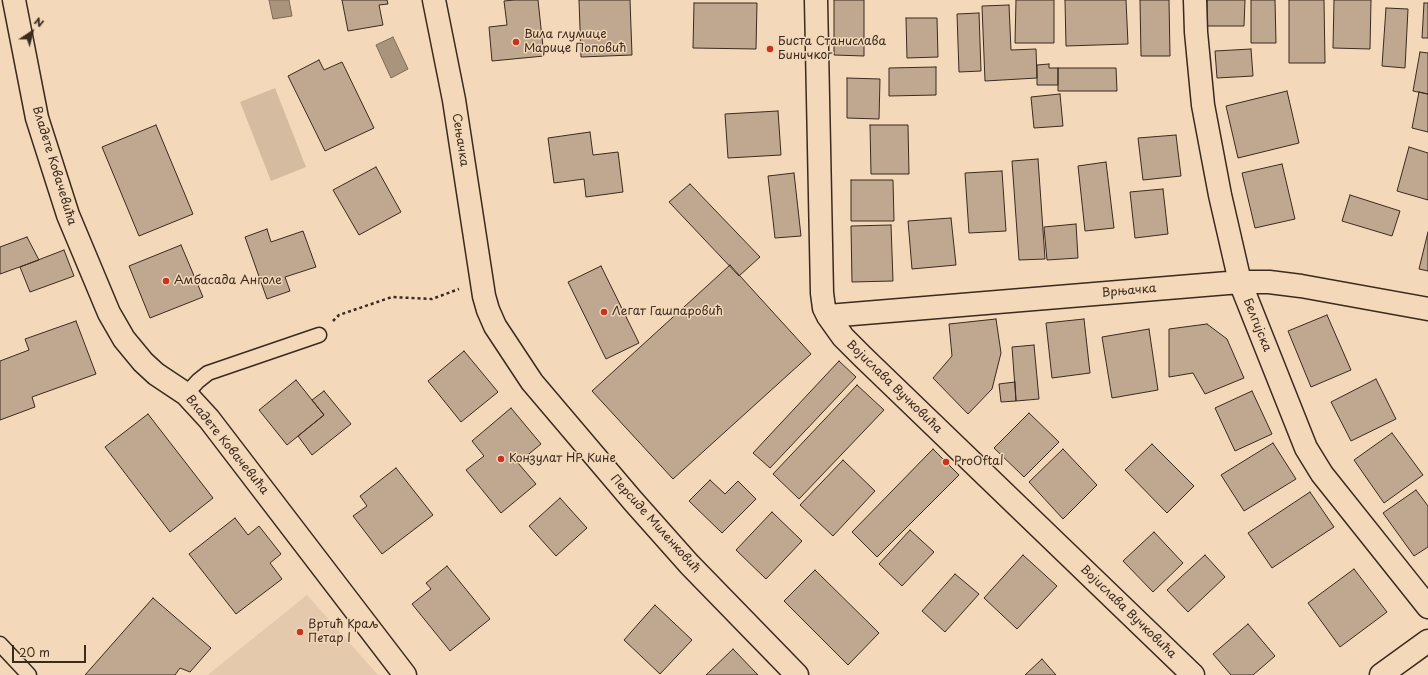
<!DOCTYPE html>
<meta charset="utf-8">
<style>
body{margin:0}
#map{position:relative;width:1428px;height:675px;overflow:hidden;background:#f3d8ba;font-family:"Playpen Sans",sans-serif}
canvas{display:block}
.north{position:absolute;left:12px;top:12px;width:40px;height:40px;-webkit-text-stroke:3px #f3d8ba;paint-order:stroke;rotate:35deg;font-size:11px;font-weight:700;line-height:16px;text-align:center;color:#3b2a1e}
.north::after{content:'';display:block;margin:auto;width:14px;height:18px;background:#3b2a1e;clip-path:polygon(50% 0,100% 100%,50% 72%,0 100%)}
.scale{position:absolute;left:12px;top:645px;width:74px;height:18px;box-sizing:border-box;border:2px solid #3b2a1e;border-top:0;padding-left:5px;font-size:12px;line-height:14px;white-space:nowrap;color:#3b2a1e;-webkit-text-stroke:3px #f3d8ba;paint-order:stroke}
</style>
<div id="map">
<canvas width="1428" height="675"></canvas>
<div class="north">N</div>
<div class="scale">20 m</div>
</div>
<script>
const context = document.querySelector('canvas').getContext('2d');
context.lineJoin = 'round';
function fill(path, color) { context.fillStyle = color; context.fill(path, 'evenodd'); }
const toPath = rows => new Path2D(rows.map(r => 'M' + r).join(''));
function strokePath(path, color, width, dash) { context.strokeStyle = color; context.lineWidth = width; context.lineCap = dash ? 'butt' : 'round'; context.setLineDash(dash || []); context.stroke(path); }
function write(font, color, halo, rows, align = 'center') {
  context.font = font + ' "Playpen Sans",sans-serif'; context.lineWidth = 3; context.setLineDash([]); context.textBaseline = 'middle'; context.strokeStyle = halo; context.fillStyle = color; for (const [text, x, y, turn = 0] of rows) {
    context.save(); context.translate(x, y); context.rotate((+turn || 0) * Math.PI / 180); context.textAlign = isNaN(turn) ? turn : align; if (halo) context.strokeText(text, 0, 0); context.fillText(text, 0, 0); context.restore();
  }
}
fill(toPath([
 [307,595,378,675,208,675,215,669]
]), '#e4c9ad');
fill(toPath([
 [275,88,306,167,271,181,240,102]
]), '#d5bca1');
const water = toPath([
 [269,0,289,0,292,16,273,19,269,0],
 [393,37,408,69,391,78,376,45,393,37]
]);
fill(water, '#aa947c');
strokePath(water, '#7e6a56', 1);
const building = toPath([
 [342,0,387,0,388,4,379,5,383,25,348,31,342,0],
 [514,0,538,0,544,56,492,61,489,27,507,25,504,1,514,0],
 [579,0,630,0,632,55,581,57,579,0],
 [834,0,864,0,864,56,834,55,834,0],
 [1016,0,1054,0,1054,43,1015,43,1016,0],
 [1065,0,1126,0,1128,44,1066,46,1065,0],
 [1140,0,1169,0,1170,56,1141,56,1140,0],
 [1207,0,1245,0,1244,26,1207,26,1207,0],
 [1251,0,1275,0,1276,43,1251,43,1251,0],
 [1289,0,1324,0,1325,63,1289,63,1289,0],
 [1334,0,1371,0,1370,49,1333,48,1334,0],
 [694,3,757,3,756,49,693,48,694,3],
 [1424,3,1428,3,1428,38,1422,38,1424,3],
 [1009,5,1011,50,1036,49,1037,78,985,81,982,6,1009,5],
 [1386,8,1408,9,1405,68,1382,66,1386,8],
 [979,13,981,71,959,72,957,14,979,13],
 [906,18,937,18,938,57,907,58,906,18],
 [1251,49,1253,76,1217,78,1215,51,1251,49],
 [1420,52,1428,53,1428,94,1413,91,1420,52],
 [319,60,324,70,342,62,374,128,325,151,288,76,319,60],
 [1049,64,1049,68,1058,68,1058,85,1037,85,1037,65,1049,64],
 [936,67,936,95,889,96,889,68,936,67],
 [1058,68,1116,68,1117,91,1058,91,1058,68],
 [847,78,880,79,879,119,847,118,847,78],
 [1287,91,1299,143,1238,158,1226,106,1287,91],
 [1419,92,1428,94,1428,132,1412,128,1419,92],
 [1060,94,1063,126,1034,128,1031,97,1060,94],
 [778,111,781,155,728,158,725,114,778,111],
 [156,125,193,214,139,236,102,147,156,125],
 [870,125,908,125,909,174,871,174,870,125],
 [590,132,593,155,618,152,623,192,586,197,584,179,554,183,548,138,590,132],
 [1176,135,1181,176,1143,180,1138,138,1176,135],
 [1409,147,1428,153,1428,200,1397,191,1409,147],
 [1038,159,1045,259,1019,260,1012,161,1038,159],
 [1106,162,1114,228,1085,231,1078,166,1106,162],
 [1282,164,1295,219,1255,228,1242,173,1282,164],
 [376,167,401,212,359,235,333,190,376,167],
 [1002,171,1006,231,969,233,965,173,1002,171],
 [794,173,801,236,775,238,768,176,794,173],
 [851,180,893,180,894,221,851,221,851,180],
 [690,184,760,257,739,276,669,202,690,184],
 [1163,189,1168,234,1135,238,1130,192,1163,189],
 [1350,195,1400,211,1392,236,1342,221,1350,195],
 [951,218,956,265,912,269,908,221,951,218],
 [1076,224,1078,258,1047,260,1044,227,1076,224],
 [891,225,893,281,852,282,851,226,891,225],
 [267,229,271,242,303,231,316,267,285,277,290,291,267,299,245,237,267,229],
 [1428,232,1428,271,1419,269,1428,232],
 [27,237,39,260,0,274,0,247,27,237],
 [181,245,203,297,150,318,129,266,181,245],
 [64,250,74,276,30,292,20,267,64,250],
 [730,265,811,354,673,479,592,391,730,265],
 [601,266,639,343,606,359,568,282,601,266],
 [1327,315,1351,370,1311,387,1288,331,1327,315],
 [996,319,1001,353,992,389,968,414,933,378,952,356,949,324,996,319],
 [1084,319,1090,373,1052,378,1046,323,1084,319],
 [76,321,96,374,32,397,35,407,0,420,0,361,29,350,25,339,76,321],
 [1207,324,1227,339,1244,378,1205,394,1193,373,1169,377,1169,329,1207,324],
 [1149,329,1158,390,1112,398,1102,337,1149,329],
 [1034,345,1039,399,1016,401,1012,347,1034,345],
 [464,351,498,392,461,422,428,381,464,351],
 [839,361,856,377,770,468,753,453,839,361],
 [1376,379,1396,419,1351,441,1331,402,1376,379],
 [296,380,324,415,287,445,259,410,296,380],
 [1015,382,1016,401,1001,402,999,384,1015,382],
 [857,385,884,410,799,499,773,474,857,385],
 [324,391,351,424,312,455,298,436,324,415,312,400,324,391],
 [1252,391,1272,434,1235,451,1215,408,1252,391],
 [511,408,541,444,518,463,536,484,501,513,466,470,484,456,472,441,511,408],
 [1029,413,1059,442,1024,477,994,448,1029,413],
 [148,414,213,498,170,532,105,447,148,414],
 [1392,433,1423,475,1384,503,1354,460,1392,433],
 [1273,443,1296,479,1244,511,1221,475,1273,443],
 [1152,444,1194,486,1167,513,1125,470,1152,444],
 [933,449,959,475,877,557,852,532,933,449],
 [1063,449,1097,485,1063,519,1029,482,1063,449],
 [843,460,875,491,833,536,800,505,843,460],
 [396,468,433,515,382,554,353,516,367,506,360,496,396,468],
 [710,480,725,494,738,481,756,499,722,533,689,501,710,480],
 [1416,490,1428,506,1428,547,1414,556,1383,513,1416,490],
 [1310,492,1334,527,1272,568,1248,533,1310,492],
 [560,498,587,528,556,556,529,526,560,498],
 [772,512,802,541,766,579,736,550,772,512],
 [235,518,248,535,259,526,281,554,270,563,282,579,236,614,189,554,235,518],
 [910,530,934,552,902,586,879,564,910,530],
 [1154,532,1183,563,1153,592,1123,561,1154,532],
 [1023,555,1057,586,1017,629,984,598,1023,555],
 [1205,555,1225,577,1188,612,1167,590,1205,555],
 [447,566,490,619,450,651,412,604,431,589,426,583,447,566],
 [1354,569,1387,612,1340,647,1308,603,1354,569],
 [815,570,879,633,848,665,784,601,815,570],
 [955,574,979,594,945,632,922,611,955,574],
 [153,598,211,648,190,672,180,668,175,675,85,675,153,598],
 [655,605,692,640,660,674,624,640,655,605],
 [1248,624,1275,656,1253,675,1231,675,1213,654,1248,624],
 [733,649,758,675,706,675,733,649],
 [1042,659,1056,675,1025,675,1042,659]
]);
fill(building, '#c0a78f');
strokePath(building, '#3b2a1e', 1);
const service = toPath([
 [186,394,198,381,208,373,319,335],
 [0,644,29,675]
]);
const minor = toPath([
 [14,0,37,118,68,215,109,313,124,339,143,362,156,374,186,394,209,419,405,675],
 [434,0,454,100,484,296,488,310,495,326,532,382,633,501,689,564,797,675],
 [816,0,822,293,824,308,828,316,843,337,863,357,1193,675],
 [1195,0,1196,32,1203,105,1220,195,1240,282,1306,448,1322,474,1428,607],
 [828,316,1240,282,1269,282,1301,286,1428,309]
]);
const tertiary = toPath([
 [1381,675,1428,641]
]);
strokePath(service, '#3b2a1e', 17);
strokePath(minor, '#3b2a1e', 25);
strokePath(tertiary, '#3b2a1e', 25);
strokePath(toPath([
 [333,321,339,315,392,297,432,299,459,289]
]), '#3b2a1e', 2.5, [3, 3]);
strokePath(service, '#f3d8ba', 14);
strokePath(minor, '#f3d8ba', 22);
strokePath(tertiary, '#f3d8ba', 22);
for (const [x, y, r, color] of [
 [516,42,4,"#c8321e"],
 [770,49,4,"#c8321e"],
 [166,281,4,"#c8321e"],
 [604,312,4,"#c8321e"],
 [501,459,4,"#c8321e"],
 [946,462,4,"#c8321e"],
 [300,632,4,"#c8321e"]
]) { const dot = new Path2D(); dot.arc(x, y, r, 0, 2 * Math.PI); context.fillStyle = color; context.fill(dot); strokePath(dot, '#f3d8ba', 1.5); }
write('12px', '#3b2a1e', '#f3d8ba', [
 ["Вила глумице",524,35],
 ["Марице Поповић",524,49],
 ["Биста Станислава",778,42],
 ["Биничког",778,56],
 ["Амбасада Анголе",174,281],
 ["Легат Гашпаровић",612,312],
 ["Конзулат НР Кине",509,459],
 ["ProOftal",954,462],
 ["Вртић Краљ",308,625],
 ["Петар I",308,639]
], 'left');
write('12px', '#3b2a1e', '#f3d8ba', [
 ["Сењачка",460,140,81],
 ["Владете Ковачевића",54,166,73],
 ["Врњачка",1129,291,-5],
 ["Белгијска",1257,325,68],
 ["Војислава Вучковића",894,387,44],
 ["Владете Ковачевића",227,445,51],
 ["Персиде Миленковић",655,524,48],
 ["Војислава Вучковића",1128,612,44]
]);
</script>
